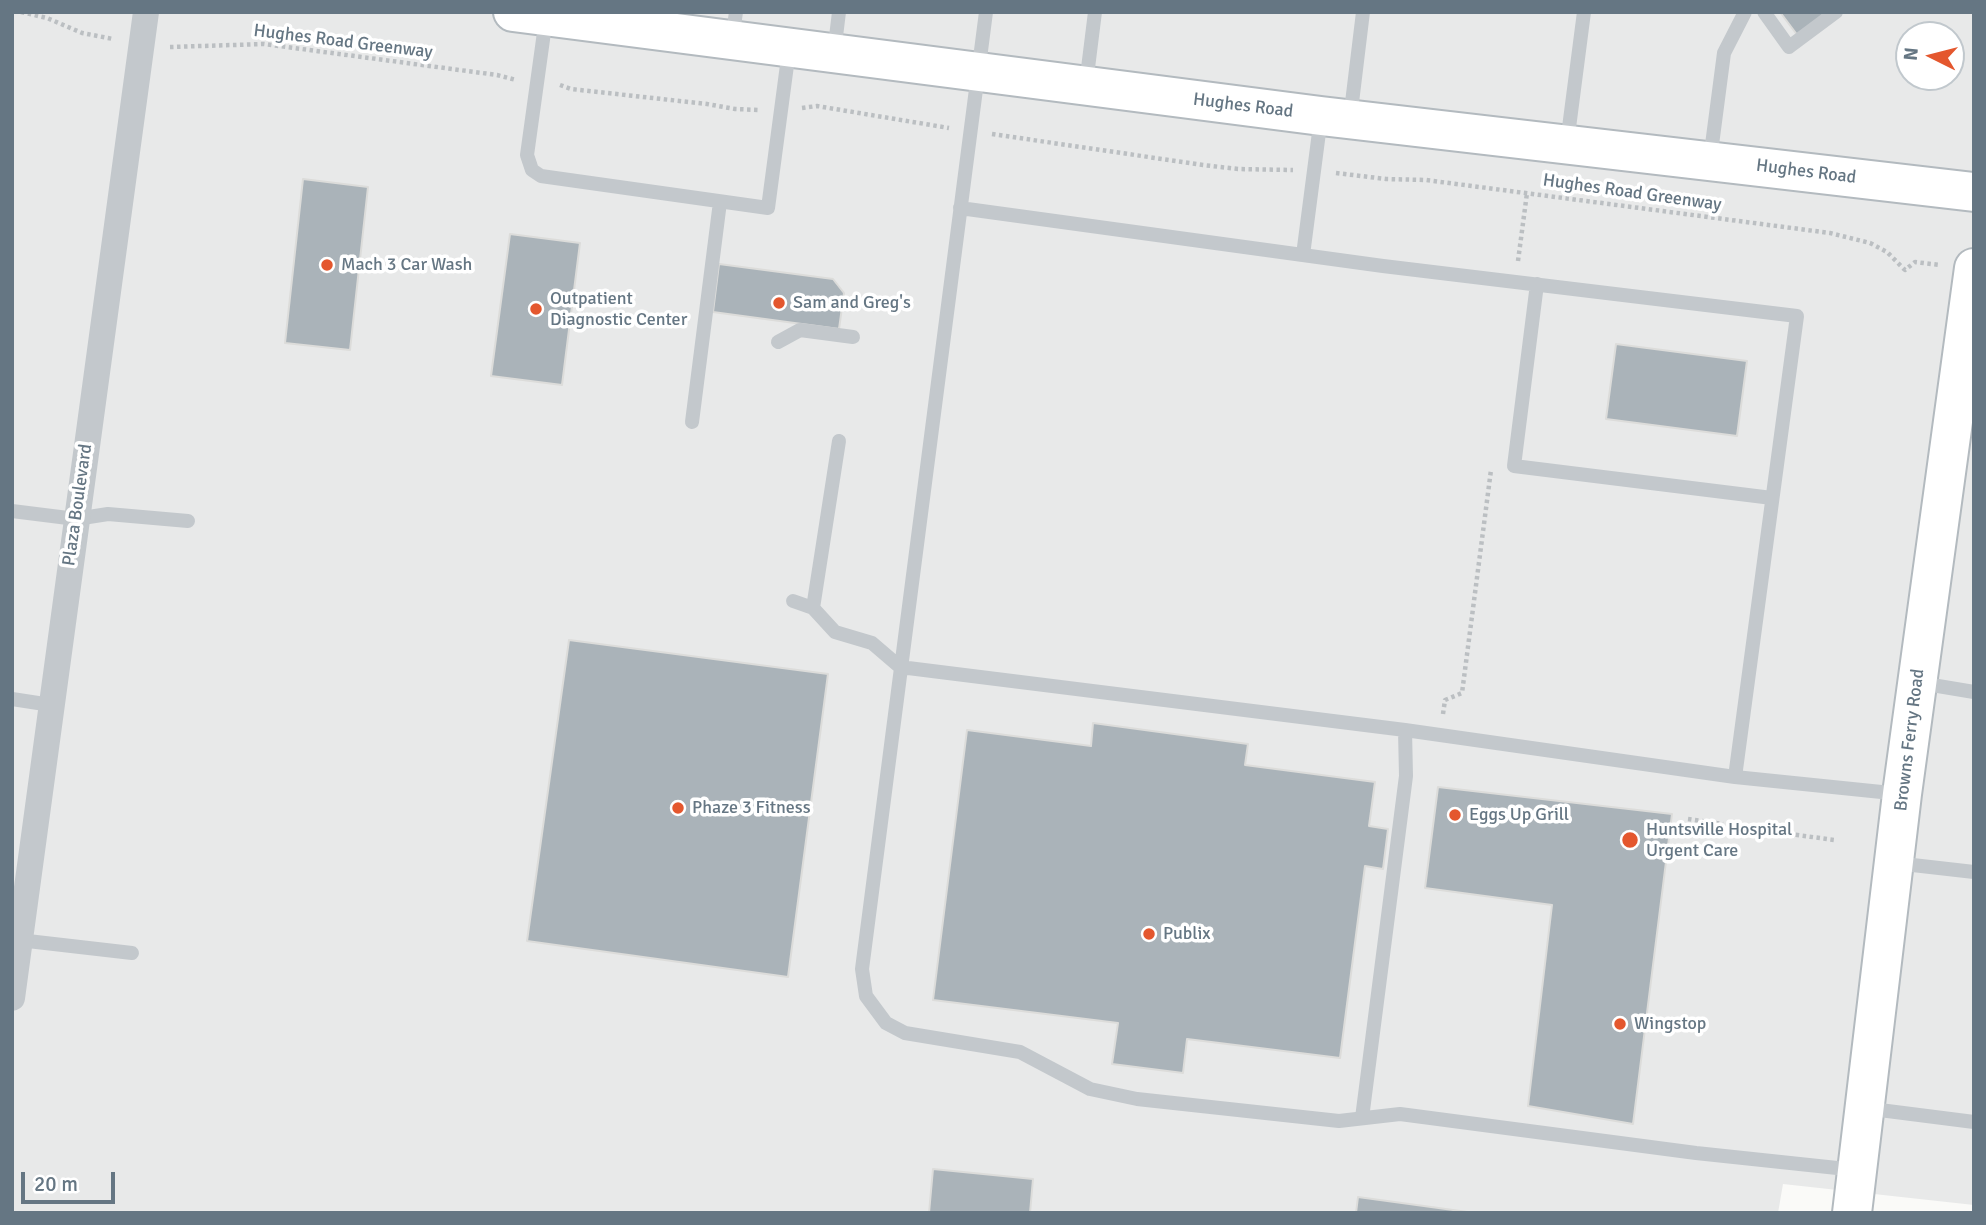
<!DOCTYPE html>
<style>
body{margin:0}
#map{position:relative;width:1986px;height:1225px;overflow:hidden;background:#fafaf8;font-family:Signika,sans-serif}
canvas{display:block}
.frame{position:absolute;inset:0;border:14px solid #657683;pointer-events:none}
.north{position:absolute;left:1895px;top:21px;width:70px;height:70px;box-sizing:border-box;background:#fff;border:2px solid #c1c8cd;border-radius:50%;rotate:276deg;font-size:19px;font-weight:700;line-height:28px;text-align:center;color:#657683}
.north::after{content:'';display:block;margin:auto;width:24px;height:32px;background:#e4572e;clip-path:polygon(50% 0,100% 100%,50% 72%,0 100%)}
.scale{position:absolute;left:21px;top:1172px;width:94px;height:32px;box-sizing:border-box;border:4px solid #657683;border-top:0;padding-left:9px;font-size:21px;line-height:24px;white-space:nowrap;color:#657683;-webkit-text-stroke:5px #fff;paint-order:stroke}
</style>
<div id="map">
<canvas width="1986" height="1225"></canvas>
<div class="frame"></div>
<div class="north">N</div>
<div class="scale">20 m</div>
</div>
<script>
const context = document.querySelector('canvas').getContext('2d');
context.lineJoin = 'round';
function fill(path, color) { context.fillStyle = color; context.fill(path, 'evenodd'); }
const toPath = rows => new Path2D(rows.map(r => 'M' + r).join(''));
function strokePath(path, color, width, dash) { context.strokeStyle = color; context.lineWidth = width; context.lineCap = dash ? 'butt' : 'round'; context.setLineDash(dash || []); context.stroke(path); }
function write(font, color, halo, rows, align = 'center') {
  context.font = font + ' Signika,sans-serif'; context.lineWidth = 7; context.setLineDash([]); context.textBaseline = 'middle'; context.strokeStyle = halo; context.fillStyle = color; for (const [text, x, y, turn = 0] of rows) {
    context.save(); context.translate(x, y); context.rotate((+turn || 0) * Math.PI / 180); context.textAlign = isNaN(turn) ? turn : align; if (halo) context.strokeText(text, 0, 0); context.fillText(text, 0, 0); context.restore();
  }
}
fill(toPath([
 [12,12,1974,12,1974,1205,1783,1184,1778,1213,12,1213],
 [1909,35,1951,35,1951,77,1909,77]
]), '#e8e9e9');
const building = toPath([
 [1780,12,1821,12,1824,16,1798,36,1780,12],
 [303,179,368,187,350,350,285,343,303,179],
 [510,234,580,243,562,385,491,376,510,234],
 [719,264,833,279,844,293,839,329,713,312,719,264],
 [1616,344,1747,361,1737,436,1606,419,1616,344],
 [569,640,828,674,788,977,527,941,569,640],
 [1093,723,1248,744,1245,765,1375,782,1369,826,1388,829,1383,869,1365,866,1340,1058,1187,1039,1183,1073,1112,1064,1118,1023,933,1000,967,730,1091,746,1093,723],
 [1438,787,1672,814,1633,1124,1528,1106,1552,905,1425,888,1438,787],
 [933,1169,1033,1179,1030,1213,929,1213,933,1169],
 [1358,1197,1475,1213,1356,1213,1358,1197]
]);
fill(building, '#aab3b9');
strokePath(building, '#dcdcda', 2);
const secondary = toPath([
 [513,12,1321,116,1974,192],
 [1852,1213,1902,794,1974,268]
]);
strokePath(secondary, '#b3babf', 42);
strokePath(toPath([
 [21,12,47,18,82,33,113,39],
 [170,47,264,44,497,75,516,80],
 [560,85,571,89,707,104,735,109,759,110],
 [802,108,817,106,949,128],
 [992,134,1203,165,1238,169,1293,170],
 [1336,173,1386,179,1426,180,1830,233,1870,243,1887,252,1905,270,1915,262,1940,265],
 [1518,261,1527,193],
 [1443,714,1445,700,1462,693,1491,470],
 [1688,819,1723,824],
 [1761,830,1834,840]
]), '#bbbfc2', 4.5, [3.5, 3.5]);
strokePath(toPath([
 [986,12,862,969,866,996,886,1023,905,1033,1020,1052,1090,1089,1137,1099,1339,1121,1400,1114,1696,1153,1856,1170],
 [1764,12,1789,47,1836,12],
 [546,18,527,155,532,170,541,176,768,208,789,50],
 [732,40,736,12],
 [834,53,839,12],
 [1086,84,1095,12],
 [1350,119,1363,12],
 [1567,143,1584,12],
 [1710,160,1724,53,1745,12],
 [960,208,1383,266,1797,316,1735,777],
 [1303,255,1321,117],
 [1537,284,1514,466,1772,498],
 [778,342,800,330,853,337],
 [692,422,720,202],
 [12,511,76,519,108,514,188,521],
 [793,601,813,608,835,632,872,643,900,667,1405,730,1735,777,1901,794],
 [813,608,839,441],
 [1920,683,1974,692],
 [12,699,51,705],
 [1895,863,1974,872],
 [19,940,132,953],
 [1864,1108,1974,1122],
 [1362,1118,1406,776,1405,730]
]), '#c3c8cc', 14);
strokePath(toPath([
 [12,998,146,12]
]), '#c3c8cc', 26);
strokePath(secondary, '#fff', 38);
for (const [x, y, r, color] of [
 [327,265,7,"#e4572e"],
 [779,303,7,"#e4572e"],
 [536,309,7,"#e4572e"],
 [678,808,7,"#e4572e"],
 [1455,815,7,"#e4572e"],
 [1630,840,9,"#e4572e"],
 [1149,934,7,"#e4572e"],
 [1620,1024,7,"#e4572e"]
]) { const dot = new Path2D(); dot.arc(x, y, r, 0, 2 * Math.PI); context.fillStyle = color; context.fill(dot); strokePath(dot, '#fff', 2.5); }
write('18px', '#657683', '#fff', [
 ["Hughes Road Greenway",343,42,7],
 ["Hughes Road",1243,106,7],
 ["Hughes Road",1806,172,7],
 ["Hughes Road Greenway",1632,193,8],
 ["Plaza Boulevard",78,505,-82],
 ["Browns Ferry Road",1910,740,-83]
]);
write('18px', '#657683', '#fff', [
 ["Mach 3 Car Wash",341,265],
 ["Outpatient",550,299],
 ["Diagnostic Center",550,320],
 ["Sam and Greg's",793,303],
 ["Phaze 3 Fitness",692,808],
 ["Eggs Up Grill",1469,815],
 ["Huntsville Hospital",1646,830],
 ["Urgent Care",1646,851],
 ["Publix",1163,934],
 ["Wingstop",1634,1024]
], 'left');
</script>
